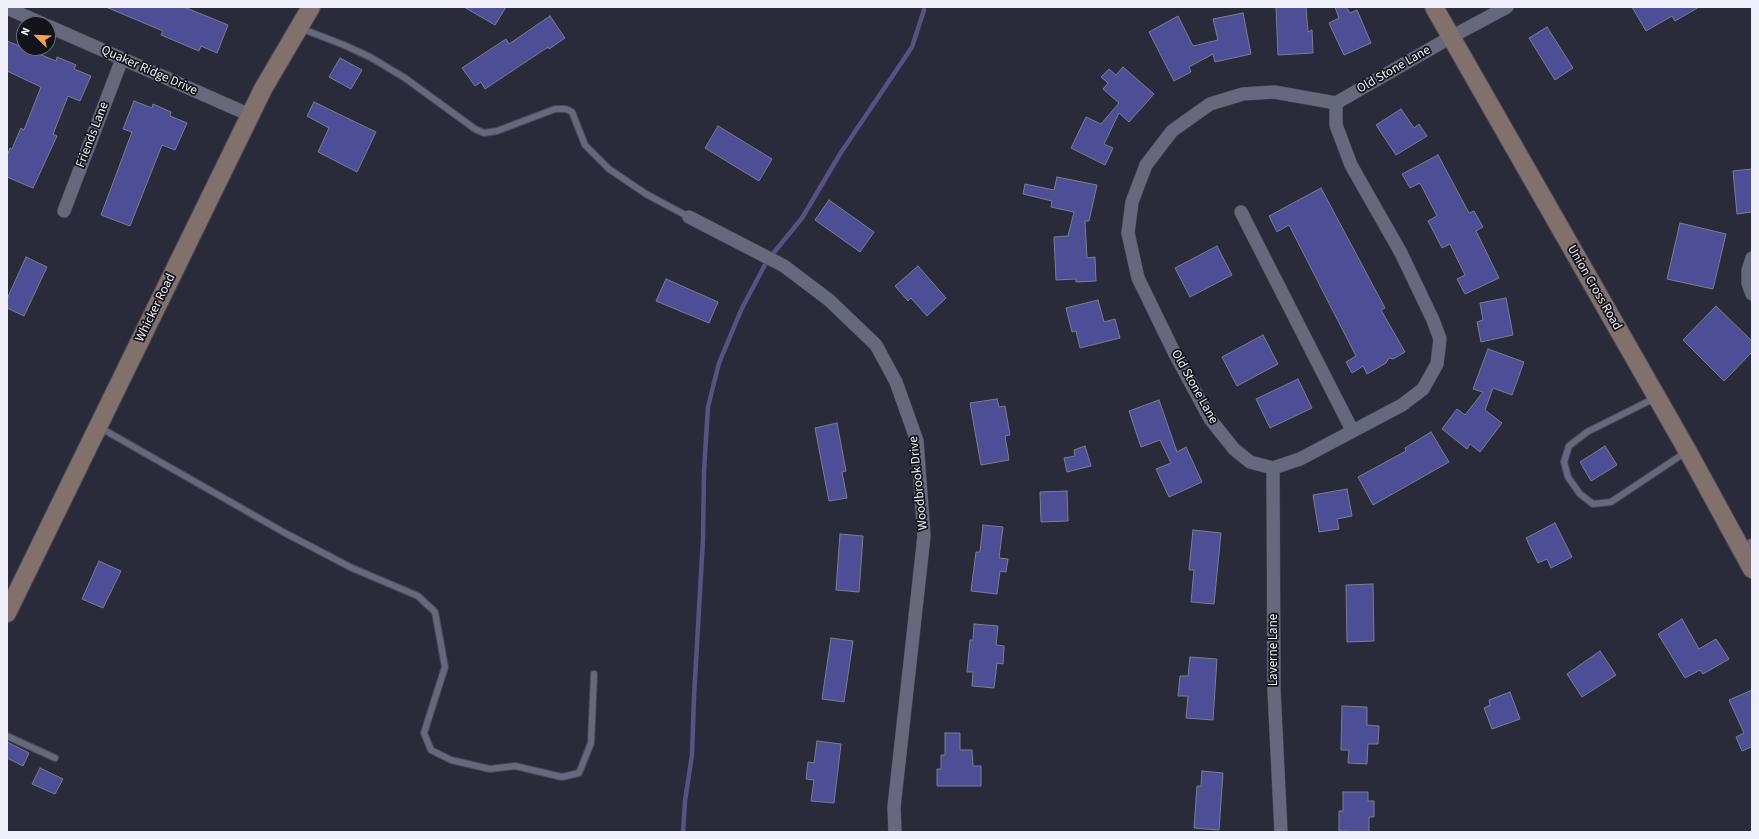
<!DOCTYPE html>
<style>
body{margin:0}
#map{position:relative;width:1759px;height:839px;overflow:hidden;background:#292b3b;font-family:"Source Sans 3",sans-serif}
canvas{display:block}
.frame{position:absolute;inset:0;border:8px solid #eeeffa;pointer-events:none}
.north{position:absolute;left:16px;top:16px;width:40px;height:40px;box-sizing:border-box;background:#13141b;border:1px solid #6b6c74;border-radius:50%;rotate:293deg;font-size:11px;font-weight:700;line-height:16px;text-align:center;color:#eeeffa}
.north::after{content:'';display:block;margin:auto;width:14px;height:18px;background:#f9a04d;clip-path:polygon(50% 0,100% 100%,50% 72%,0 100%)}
</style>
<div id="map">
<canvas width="1759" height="839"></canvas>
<div class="frame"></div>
<div class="north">N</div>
</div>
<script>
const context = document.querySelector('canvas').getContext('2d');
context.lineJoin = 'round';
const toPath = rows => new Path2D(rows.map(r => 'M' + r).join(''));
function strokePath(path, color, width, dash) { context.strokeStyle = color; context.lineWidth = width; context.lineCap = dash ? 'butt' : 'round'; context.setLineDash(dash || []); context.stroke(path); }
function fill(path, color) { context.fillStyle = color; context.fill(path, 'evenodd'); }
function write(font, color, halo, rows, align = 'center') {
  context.font = font + ' "Source Sans 3",sans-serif'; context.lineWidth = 3.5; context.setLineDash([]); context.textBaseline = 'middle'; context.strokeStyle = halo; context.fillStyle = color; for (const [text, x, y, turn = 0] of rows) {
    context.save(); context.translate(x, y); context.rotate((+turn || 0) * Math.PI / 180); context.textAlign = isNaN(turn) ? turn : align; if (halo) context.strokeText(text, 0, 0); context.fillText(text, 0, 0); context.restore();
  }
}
strokePath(toPath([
 [683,832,685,801,692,755,694,697,703,539,704,471,708,407,719,363,742,308,767,261,802,218,840,154,912,47,924,10]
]), '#585183', 4.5);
const building = toPath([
 [106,7,184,7,228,25,217,53,201,46,199,51,161,35,163,31,106,7],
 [464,7,506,7,495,25,464,7],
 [1276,7,1306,7,1308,32,1312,30,1313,53,1278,55,1276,7],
 [1335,7,1346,7,1350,13,1357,10,1371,43,1344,55,1329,23,1339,18,1335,7],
 [1632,7,1699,7,1675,21,1672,16,1646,31,1632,7],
 [1243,13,1251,54,1215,62,1213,54,1189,67,1191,72,1174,81,1149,32,1178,16,1193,46,1218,40,1213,19,1243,13],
 [550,16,565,38,549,49,548,47,485,89,481,82,475,86,462,68,506,39,509,44,550,16],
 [1547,27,1573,68,1555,80,1529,38,1547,27],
 [7,41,56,61,57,57,76,65,74,69,91,76,80,101,68,96,53,134,57,136,33,188,7,177,7,156,10,148,12,149,21,128,24,130,41,87,7,71,7,41],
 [340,58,362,70,351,89,329,77,340,58],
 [1123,67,1154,94,1129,122,1119,113,1104,144,1113,148,1105,165,1071,148,1086,117,1101,124,1119,103,1103,89,1108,83,1101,77,1109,69,1116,75,1123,67],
 [134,101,152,108,153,104,171,112,170,116,187,123,175,150,162,145,130,226,101,215,132,132,123,129,134,101],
 [314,102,376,132,357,172,318,152,329,128,307,116,314,102],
 [1401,109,1414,128,1419,124,1427,136,1396,155,1376,125,1401,109],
 [718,126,772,159,759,181,705,148,718,126],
 [1438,155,1469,213,1474,211,1483,227,1476,231,1499,278,1465,294,1457,279,1465,275,1450,244,1442,248,1428,221,1437,216,1420,183,1410,188,1402,174,1438,155],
 [1752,169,1752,212,1737,214,1733,171,1752,169],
 [1057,177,1097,185,1089,221,1085,221,1087,258,1095,257,1096,281,1076,282,1076,279,1056,280,1054,237,1068,236,1074,212,1051,207,1052,201,1023,194,1025,184,1054,190,1057,177],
 [1321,188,1385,308,1381,310,1405,352,1393,359,1389,358,1386,363,1367,374,1363,366,1352,373,1346,362,1356,356,1289,225,1277,232,1269,216,1321,188],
 [829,200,874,232,860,252,815,220,829,200],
 [1680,223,1726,234,1713,289,1667,279,1680,223],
 [1217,246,1232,275,1190,297,1175,268,1217,246],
 [26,257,47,267,24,316,7,308,7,299,26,257],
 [918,266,946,298,927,316,911,298,908,301,895,286,918,266],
 [666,279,718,302,709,323,656,301,666,279],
 [1506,298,1513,335,1481,342,1477,322,1483,320,1480,303,1506,298],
 [1098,300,1104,322,1115,319,1120,338,1080,348,1076,331,1072,332,1066,308,1098,300],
 [1716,306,1752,341,1752,352,1724,381,1683,340,1716,306],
 [1263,335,1278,364,1237,386,1222,357,1263,335],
 [1488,349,1524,362,1512,395,1493,388,1485,410,1502,423,1480,452,1470,444,1467,449,1442,429,1457,409,1465,415,1483,392,1473,389,1488,349],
 [1298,379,1312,408,1270,428,1256,399,1298,379],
 [997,399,999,407,1005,406,1010,435,1005,436,1009,460,981,465,970,403,997,399],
 [1159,400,1177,452,1186,447,1202,482,1169,497,1156,469,1171,463,1160,440,1141,447,1129,411,1159,400],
 [837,423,846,471,842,472,847,498,829,501,815,428,837,423],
 [1431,432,1449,462,1373,505,1358,477,1406,451,1405,448,1431,432],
 [1085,446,1091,466,1067,472,1064,458,1075,456,1074,450,1085,446],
 [1605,446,1617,465,1591,481,1580,462,1605,446],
 [1347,489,1352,516,1337,519,1339,529,1319,532,1313,495,1347,489],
 [1067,491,1068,521,1041,522,1040,492,1067,491],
 [1555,523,1572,557,1551,568,1547,559,1538,563,1526,538,1555,523],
 [983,525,1003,527,999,558,1008,559,1006,572,1000,571,997,594,971,591,976,552,980,552,983,525],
 [1193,530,1221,533,1214,604,1191,602,1194,570,1189,570,1193,530],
 [840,534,863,536,859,592,836,590,840,534],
 [99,561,121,571,103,608,82,599,99,561],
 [1373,584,1374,641,1347,642,1346,585,1373,584],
 [1682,619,1699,649,1716,639,1729,659,1703,674,1700,670,1685,678,1658,634,1682,619],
 [974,624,998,626,996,645,1004,646,1003,664,997,663,994,688,972,686,973,672,967,672,970,640,973,640,974,624],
 [831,638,853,641,844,702,822,699,831,638],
 [1600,651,1616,675,1582,697,1567,674,1600,651],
 [1190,657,1217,659,1213,720,1186,718,1188,696,1178,696,1180,676,1188,676,1190,657],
 [1752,690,1752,750,1751,747,1742,751,1736,737,1744,733,1729,700,1752,690],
 [1510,692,1520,719,1492,729,1484,708,1490,705,1489,700,1510,692],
 [1342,706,1367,707,1367,725,1379,726,1378,744,1368,744,1367,764,1348,763,1349,750,1341,750,1342,706],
 [945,733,960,733,960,750,972,750,973,766,981,766,981,786,937,786,937,769,941,769,941,755,945,755,945,733],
 [817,741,841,744,834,803,811,801,814,780,806,779,808,762,814,763,817,741],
 [7,742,29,753,23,766,7,758,7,742],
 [40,768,63,779,55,794,32,784,40,768],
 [1202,771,1223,773,1219,830,1194,828,1197,786,1201,786,1202,771],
 [1343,792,1368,792,1368,801,1374,801,1374,817,1369,817,1369,832,1339,831,1339,811,1343,811,1343,792]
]);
fill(building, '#4d4e95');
strokePath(building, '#7b7d91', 1);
const lane = toPath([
 [300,28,344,45,370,57,405,78,475,129,484,133,497,131,555,109,566,109,572,112,585,145,609,169,646,194,689,217],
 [1655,398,1587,432,1569,446,1564,462,1568,477,1580,494,1593,504,1611,502,1686,452],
 [99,427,285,533,352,568,418,596,435,612,445,667,424,733,431,750,451,760,490,769,515,766,562,777,579,773,591,743,594,674],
 [7,736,55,758]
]);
const street = toPath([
 [7,8,43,24],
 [48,26,250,115],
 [1336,103,1336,125,1351,165,1401,253,1433,320,1440,339,1437,364,1423,389,1402,405,1300,459,1273,468,1250,462,1234,449,1210,419,1174,352,1138,278,1128,233,1132,202,1146,165,1172,131,1210,104,1243,94,1274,92,1336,103,1451,37,1507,7],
 [64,211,122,59],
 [1241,212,1352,430],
 [689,217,784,266,829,300,876,345,896,382,917,441,924,536,894,807,895,832],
 [1752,258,1748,271,1748,283,1752,294],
 [1273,468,1274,690,1281,832],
 [1743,553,1752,545]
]);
const secondary = toPath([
 [1434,7,1687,450,1752,569],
 [7,613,263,89,311,7]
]);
strokePath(lane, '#474856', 8);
strokePath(street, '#474856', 14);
strokePath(secondary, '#474856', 20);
strokePath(lane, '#66687b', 6);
strokePath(street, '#66687b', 13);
strokePath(secondary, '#82706c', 18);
write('13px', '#eeeffa', '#13141b', [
 ["Old Stone Lane",1394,70,-30],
 ["Quaker Ridge Drive",149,71,24],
 ["Friends Lane",93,135,-69],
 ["Union Cross Road",1594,288,60],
 ["Whicker Road",156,308,-64],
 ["Old Stone Lane",1194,387,61],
 ["Woodbrook Drive",919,483,-96],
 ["Laverne Lane",1274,650,-90]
]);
</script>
